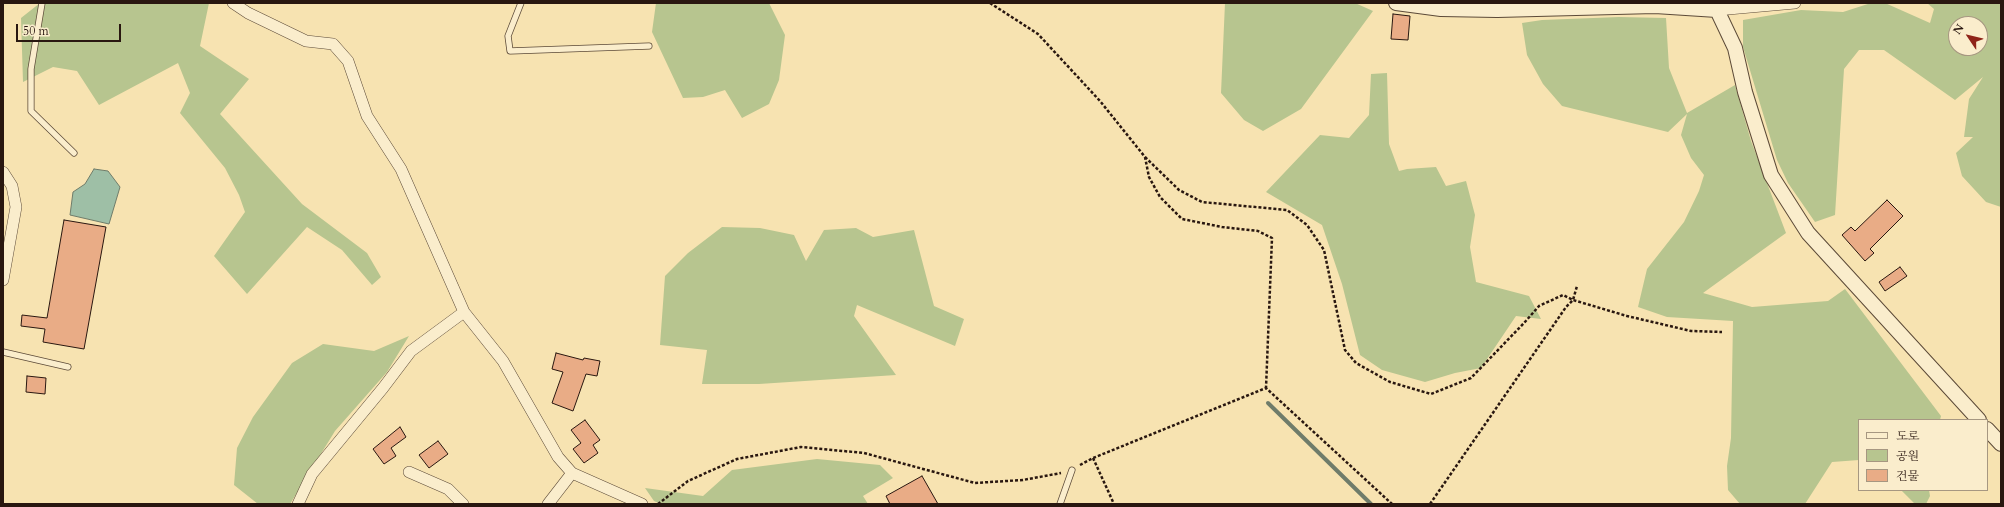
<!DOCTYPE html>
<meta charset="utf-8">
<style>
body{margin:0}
#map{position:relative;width:2004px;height:507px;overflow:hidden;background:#f7e3b1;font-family:Cardo,"Noto Serif KR",serif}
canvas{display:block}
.frame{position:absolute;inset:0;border:4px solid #291710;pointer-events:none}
.legend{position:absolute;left:1858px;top:419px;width:130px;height:72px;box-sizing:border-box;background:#faedcc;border:1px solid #a69781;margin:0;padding:5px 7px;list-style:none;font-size:12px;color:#291710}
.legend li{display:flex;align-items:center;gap:8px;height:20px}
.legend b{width:20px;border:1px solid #a69781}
.north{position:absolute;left:1948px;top:16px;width:40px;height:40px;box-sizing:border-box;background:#faedcc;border:1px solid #a69781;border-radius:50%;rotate:305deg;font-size:11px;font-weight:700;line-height:16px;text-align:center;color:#291710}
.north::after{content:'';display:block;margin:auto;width:14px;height:18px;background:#8f2418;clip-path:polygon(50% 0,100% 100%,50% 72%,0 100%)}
.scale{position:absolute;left:16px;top:24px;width:105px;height:18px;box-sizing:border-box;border:2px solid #291710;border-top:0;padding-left:5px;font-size:12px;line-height:14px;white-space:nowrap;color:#291710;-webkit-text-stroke:3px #faedcc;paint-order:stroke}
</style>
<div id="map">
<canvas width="2004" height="507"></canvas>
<div class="frame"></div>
<ul class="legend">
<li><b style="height:5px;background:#faedcc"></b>도로</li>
<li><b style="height:11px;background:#b7c58f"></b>공원</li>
<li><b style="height:11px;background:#e9ac86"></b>건물</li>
</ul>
<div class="north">N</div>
<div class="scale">50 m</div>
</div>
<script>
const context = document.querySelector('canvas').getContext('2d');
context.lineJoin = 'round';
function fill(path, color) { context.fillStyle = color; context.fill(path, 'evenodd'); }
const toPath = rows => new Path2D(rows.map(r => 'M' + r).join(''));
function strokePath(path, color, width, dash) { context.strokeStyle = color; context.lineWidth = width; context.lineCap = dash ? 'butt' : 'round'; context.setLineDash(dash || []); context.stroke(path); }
fill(toPath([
 [40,3,209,3,200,46,249,79,220,114,302,204,367,253,381,277,372,285,342,250,307,227,247,294,214,256,245,212,239,195,225,168,180,113,190,93,178,63,99,105,77,71,53,67,23,82,21,18],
 [656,3,769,3,785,35,779,80,769,104,742,118,725,90,703,97,683,98,652,32],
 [1225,3,1355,3,1373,11,1301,109,1263,131,1244,120,1221,93],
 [1871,3,1885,3,1930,23,1934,9,1927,3,2001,3,2001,207,1986,202,1962,176,1956,153,1973,137,1964,137,1969,99,1983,77,1955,100,1884,50,1859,50,1844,69,1835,215,1815,222,1788,183,1777,160,1743,47,1743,20,1801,10,1843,12],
 [1956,24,1980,24,1980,48,1956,48],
 [1619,17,1666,18,1669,68,1687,113,1735,85,1751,141,1786,233,1703,293,1752,307,1828,301,1845,289,1941,416,1940,420,1859,420,1859,460,1832,462,1805,504,1740,504,1728,490,1727,466,1731,438,1733,321,1667,317,1638,307,1647,269,1684,222,1699,191,1704,175,1691,158,1681,135,1687,114,1668,132,1562,106,1543,84,1527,55,1522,23,1542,20],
 [1387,73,1389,144,1399,171,1407,169,1436,167,1446,186,1466,181,1475,215,1470,247,1476,282,1529,296,1541,319,1516,316,1481,368,1455,373,1425,382,1382,370,1360,355,1342,284,1322,225,1266,192,1320,135,1349,138,1369,115,1371,74],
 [722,227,760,228,794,235,806,261,824,230,856,228,873,237,914,230,934,306,964,319,955,346,857,305,854,316,896,375,759,384,702,384,707,350,660,345,665,276,688,253],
 [409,336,387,372,335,431,290,504,258,504,234,485,237,448,253,417,292,363,323,344,374,351],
 [817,459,880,465,893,478,863,496,868,504,661,504,654,501,645,488,703,496,732,470],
 [1901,490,1929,490,1930,496,1926,504,1915,504]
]), '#b7c58f');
const water = toPath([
 [94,169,108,171,120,187,109,224,70,215,73,192,85,184,94,169]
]);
fill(water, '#9ebfa6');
strokePath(water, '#6f7c6a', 1);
strokePath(toPath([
 [1268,403,1371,504]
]), '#6f7c6a', 4);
const building = toPath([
 [1393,14,1410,16,1408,40,1391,39,1393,14],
 [1887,200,1903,216,1870,249,1874,253,1865,261,1842,235,1851,227,1855,231,1887,200],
 [64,220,106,227,84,349,43,342,45,329,21,326,22,315,47,318,64,220],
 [1900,267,1907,276,1885,291,1879,282,1900,267],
 [556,353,583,360,584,358,600,361,597,376,586,374,573,411,552,403,563,372,552,369,556,353],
 [27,376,46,378,45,394,26,392,27,376],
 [585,420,600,440,593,445,598,453,584,463,573,449,581,443,571,430,585,420],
 [400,427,406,437,391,448,396,456,384,464,373,449,400,427],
 [438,441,448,454,429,468,419,455,438,441],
 [922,476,938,504,890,504,886,496,922,476]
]);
fill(building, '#e9ac86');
strokePath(building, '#291710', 1);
const service = toPath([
 [42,3,31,69,31,111,74,153],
 [521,3,508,36,510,51,649,46],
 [3,352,68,367],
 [1060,504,1072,470]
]);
const minor = toPath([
 [233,3,248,13,306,41,333,44,348,61,367,116,401,169,464,312,503,361,558,457,572,473,642,504],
 [1720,3,1717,10,1795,3],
 [3,172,12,186,16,207,3,280],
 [409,472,448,489,463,504],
 [298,504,312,474,383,388,411,351,464,312],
 [548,504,572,473]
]);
const tertiary = toPath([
 [1396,3,1441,9,1497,10,1655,6,1717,10,1735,48,1745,92,1771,175,1808,233,1979,420],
 [1987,429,2001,444]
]);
strokePath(service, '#5c4a38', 7);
strokePath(minor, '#5c4a38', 12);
strokePath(tertiary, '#5c4a38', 16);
strokePath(toPath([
 [990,3,1038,34,1100,101,1145,157,1149,177,1160,197,1182,219,1222,227,1258,231,1272,238,1266,388],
 [1145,157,1179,190,1202,202,1287,210,1307,225,1324,250,1345,350,1356,363,1390,382,1431,394,1471,378,1524,323,1539,306,1563,295,1573,300,1627,316,1691,331,1722,332],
 [1093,458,1114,504],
 [1080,465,1093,458,1266,388,1392,504],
 [658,504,688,481,737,459,801,447,864,453,975,483,1023,480,1061,473],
 [1430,504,1566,307,1573,300,1577,286]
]), '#291710', 2.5, [3, 2]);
strokePath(service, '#faedcc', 5.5);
strokePath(minor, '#faedcc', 11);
strokePath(tertiary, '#faedcc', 14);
</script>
